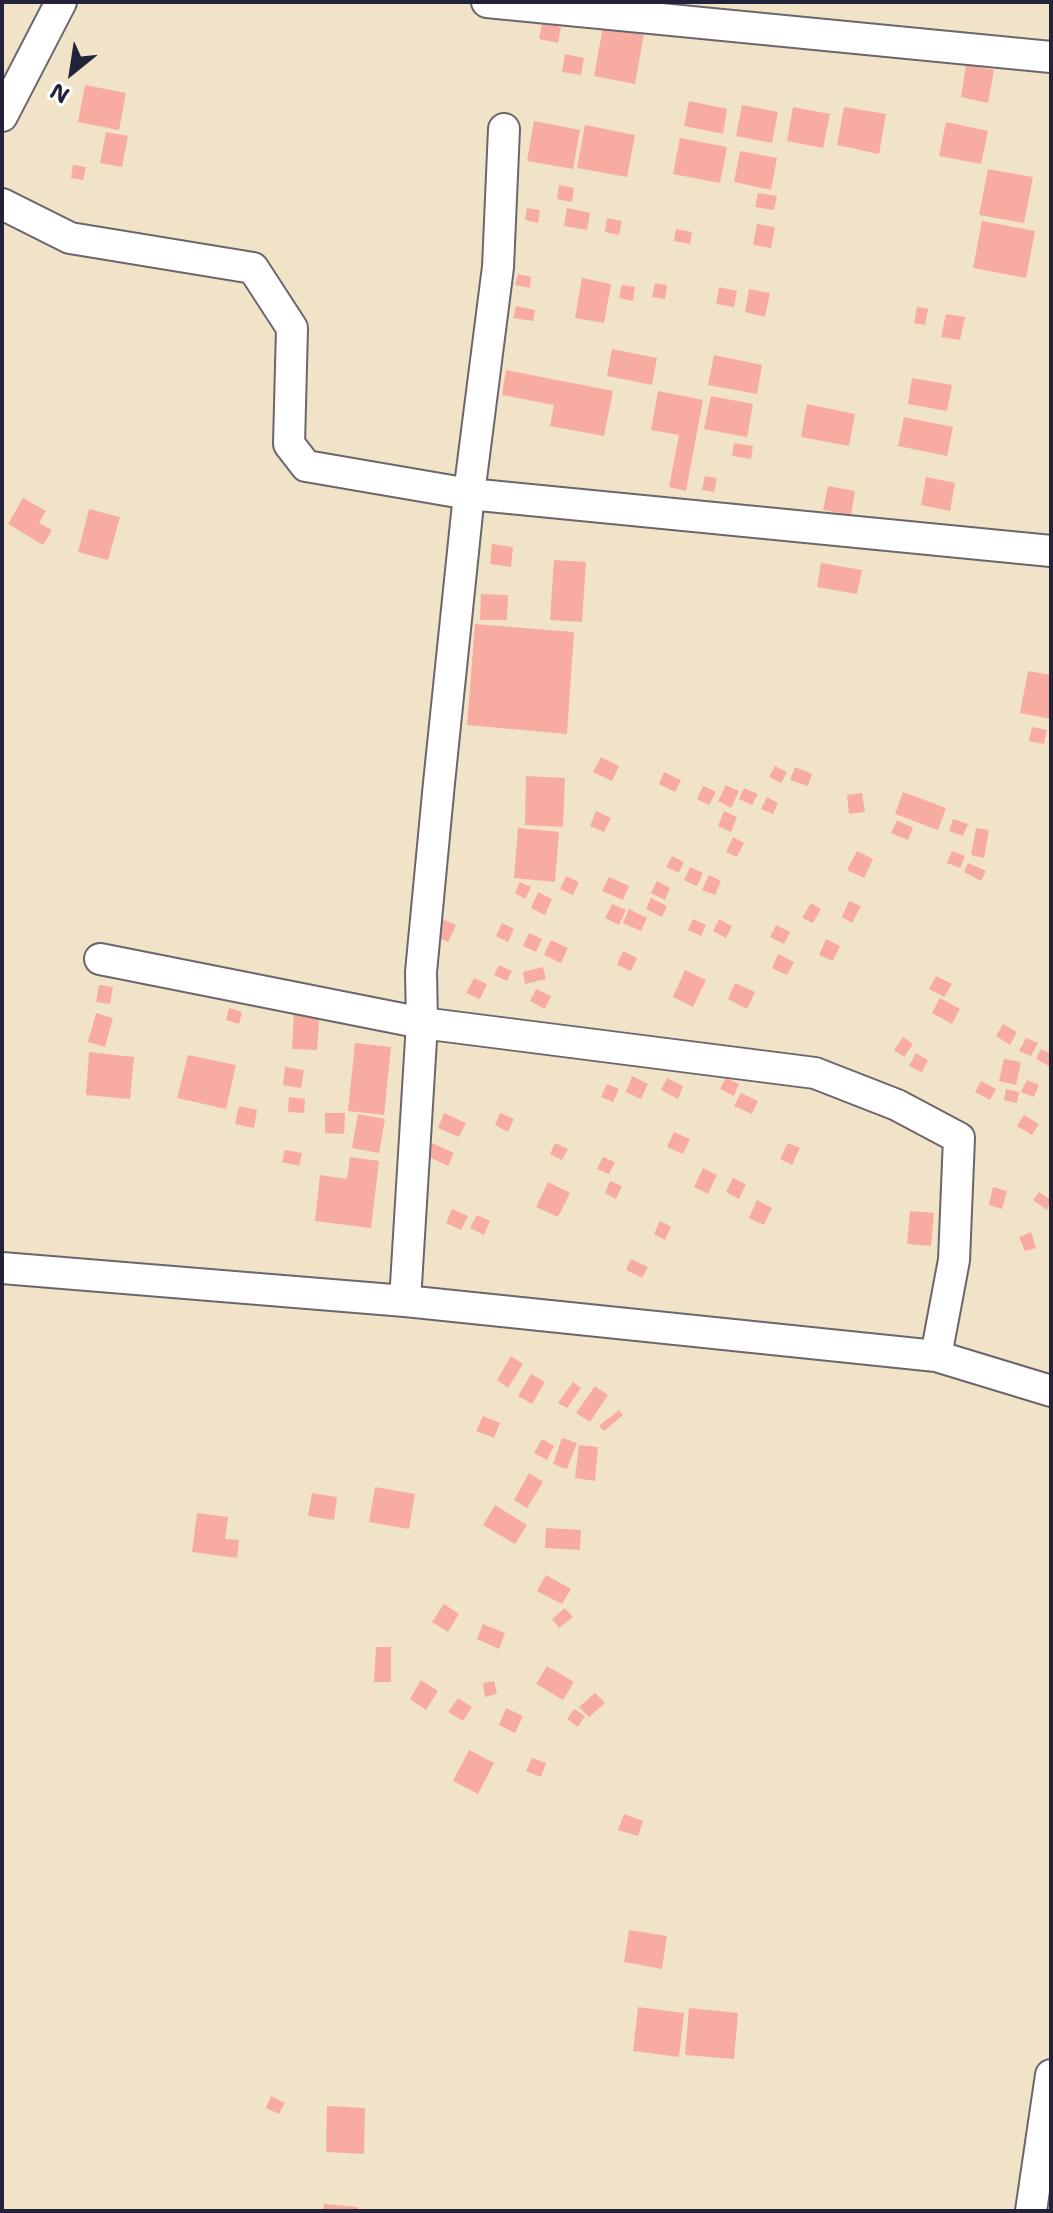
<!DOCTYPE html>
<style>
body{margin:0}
#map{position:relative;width:1053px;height:2213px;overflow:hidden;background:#f1e3c7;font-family:"Shantell Sans",sans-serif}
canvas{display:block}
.frame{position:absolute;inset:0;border:4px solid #22223b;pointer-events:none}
.north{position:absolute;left:32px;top:32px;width:80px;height:80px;-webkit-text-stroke:6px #fff;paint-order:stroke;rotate:210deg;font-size:22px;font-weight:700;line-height:32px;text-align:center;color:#22223b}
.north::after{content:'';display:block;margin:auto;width:28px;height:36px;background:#22223b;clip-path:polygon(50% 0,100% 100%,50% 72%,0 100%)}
</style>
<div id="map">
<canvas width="1053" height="2213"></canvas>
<div class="frame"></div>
<div class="north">N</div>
</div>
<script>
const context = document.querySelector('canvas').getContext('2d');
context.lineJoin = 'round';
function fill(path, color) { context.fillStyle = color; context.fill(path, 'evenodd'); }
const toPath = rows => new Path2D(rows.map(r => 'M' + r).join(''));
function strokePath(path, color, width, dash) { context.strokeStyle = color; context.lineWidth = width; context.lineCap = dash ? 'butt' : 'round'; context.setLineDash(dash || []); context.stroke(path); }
fill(toPath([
 [542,23,561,27,558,43,539,39],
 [603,27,644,34,635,84,594,76],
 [565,54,584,58,581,75,562,72],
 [966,65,994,70,988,103,961,97],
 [85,85,126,93,119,130,78,122],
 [689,101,727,109,723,134,684,126],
 [742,105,778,112,772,143,736,136],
 [793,107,830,114,823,148,787,141],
 [844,107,886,114,879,154,837,145],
 [534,121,580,130,573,169,527,161],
 [946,122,988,131,981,164,939,156],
 [585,125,635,135,627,177,577,168],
 [106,132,128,136,122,167,100,163],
 [680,138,727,147,720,183,673,174],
 [740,151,777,158,771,190,734,182],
 [73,165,86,167,83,180,71,178],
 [988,169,1033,177,1024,223,979,215],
 [559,185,574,188,572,202,557,199],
 [758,193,777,196,774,210,755,207],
 [527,208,540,210,538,223,525,220],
 [567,208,590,213,587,230,564,226],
 [607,218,622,221,619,235,605,232],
 [982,221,1035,231,1026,278,973,268],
 [757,224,775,227,771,248,753,245],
 [676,229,692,232,690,244,674,241],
 [518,274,531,277,530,288,515,285],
 [582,278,611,284,604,323,575,318],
 [655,283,667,285,665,299,652,297],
 [622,285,635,287,633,301,619,298],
 [719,287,737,291,734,307,716,304],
 [749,289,770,293,765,317,745,312],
 [516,306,535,310,533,321,513,318],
 [917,307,928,309,925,325,914,323],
 [946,314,965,317,960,340,941,337],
 [612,349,657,358,652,385,607,376],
 [714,355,762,365,757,394,708,385],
 [506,370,613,391,604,436,550,426,554,405,502,395],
 [912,378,952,385,947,411,908,404],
 [658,391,703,400,686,491,669,487,679,435,651,430],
 [711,396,753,404,747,437,704,429],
 [807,404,855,414,849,446,801,437],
 [904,417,953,427,947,456,898,446],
 [734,443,753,446,751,459,732,456],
 [705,476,717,478,714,492,702,490],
 [926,477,955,483,950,511,921,505],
 [828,486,855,491,851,515,823,510],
 [23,498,46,511,39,523,52,530,43,545,8,524],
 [89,509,120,517,108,560,78,552],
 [492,544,513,547,511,567,490,564],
 [554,560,586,562,582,622,550,620],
 [821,563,862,570,857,594,817,587],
 [481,594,508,595,507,620,480,620],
 [475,624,574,632,567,734,467,725],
 [1028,671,1051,675,1051,719,1020,713],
 [1032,727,1047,730,1044,744,1029,741],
 [601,757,619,766,612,781,593,772],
 [775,766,787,772,781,783,769,777],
 [795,767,812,774,808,786,790,780],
 [664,772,681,780,675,792,659,784],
 [526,776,565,778,563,827,525,825],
 [726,785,739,791,731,808,718,801],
 [703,786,716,792,709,805,697,799],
 [744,788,758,794,752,805,739,799],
 [903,792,946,808,938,830,895,814],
 [862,793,865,812,849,814,847,795],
 [767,797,778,803,773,814,761,809],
 [596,811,611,818,604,832,590,826],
 [724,811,737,817,731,832,718,826],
 [953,819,968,824,963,836,949,831],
 [897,820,913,828,908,840,891,833],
 [518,828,559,832,555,882,514,878],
 [976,828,989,830,984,858,971,855],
 [733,837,744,843,737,857,726,852],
 [857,851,873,859,864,878,847,870],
 [952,851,965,856,960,868,947,863],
 [672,856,684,862,679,873,666,867],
 [968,863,986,871,981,881,964,872],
 [690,867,703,873,697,886,684,880],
 [709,875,721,881,715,895,702,890],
 [566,876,579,882,573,895,560,889],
 [609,877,629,886,623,900,602,891],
 [657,881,670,888,665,900,651,893],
 [520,882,531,887,525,899,515,893],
 [538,892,552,899,545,915,531,908],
 [651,898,667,906,662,917,646,909],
 [849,901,861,906,852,923,842,917],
 [811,903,821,909,813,923,802,918],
 [612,904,626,910,619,925,605,918],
 [629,909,647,918,641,931,623,923],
 [440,918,456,925,448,942,433,935],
 [693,919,706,925,701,936,688,930],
 [719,919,732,926,726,938,713,931],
 [502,923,514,929,508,942,496,936],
 [776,925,790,932,784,944,770,937],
 [529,933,542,939,536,952,523,946],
 [826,939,840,946,833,961,819,955],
 [551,940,568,948,561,963,544,955],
 [623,951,637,958,631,971,617,965],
 [778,954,794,962,787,975,772,968],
 [499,965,512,971,507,981,494,975],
 [543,967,546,979,525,984,523,972],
 [685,970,706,980,693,1007,673,997],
 [936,976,952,984,944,997,929,989],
 [474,978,487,984,480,999,466,993],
 [735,983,755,992,747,1009,728,999],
 [99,985,113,987,110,1004,96,1002],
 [536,989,551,996,545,1009,530,1001],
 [940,998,960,1009,952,1024,932,1013],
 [294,1007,320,1008,317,1050,292,1049],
 [229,1008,242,1012,239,1024,226,1020],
 [96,1013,113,1018,105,1047,88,1042],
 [1003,1024,1017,1032,1010,1045,996,1036],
 [903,1037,913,1044,904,1057,894,1050],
 [1026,1038,1038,1043,1031,1056,1019,1051],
 [355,1043,391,1047,384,1115,348,1111],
 [1041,1049,1051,1054,1049,1066,1036,1059],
 [89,1052,134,1057,130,1099,86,1095],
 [916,1053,928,1060,922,1072,909,1066],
 [188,1055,236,1065,226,1109,177,1098],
 [1004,1059,1021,1062,1016,1085,999,1081],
 [285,1067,304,1070,301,1088,283,1085],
 [632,1076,648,1084,641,1099,626,1092],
 [667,1078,683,1086,678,1099,661,1090],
 [726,1078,739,1084,734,1096,720,1089],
 [1027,1080,1039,1085,1034,1097,1021,1092],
 [981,1081,996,1089,990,1100,975,1092],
 [607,1084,619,1089,613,1102,601,1097],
 [1006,1089,1019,1092,1017,1103,1004,1100],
 [741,1093,758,1101,752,1114,734,1106],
 [289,1097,305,1099,304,1113,288,1112],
 [239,1106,257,1110,254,1128,235,1124],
 [325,1113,345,1113,344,1134,325,1133],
 [444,1113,466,1123,459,1137,438,1128],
 [500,1113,514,1119,508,1132,495,1125],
 [358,1114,385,1119,379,1153,352,1148],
 [1024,1115,1039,1124,1032,1135,1017,1126],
 [674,1132,690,1139,683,1154,667,1147],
 [432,1143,454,1153,448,1166,427,1156],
 [555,1143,568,1149,562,1160,550,1154],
 [788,1143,800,1148,792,1165,780,1159],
 [285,1150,302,1153,299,1166,282,1162],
 [350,1157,379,1161,371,1228,315,1221,320,1175,347,1179],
 [603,1157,615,1162,609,1174,597,1169],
 [703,1168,717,1175,708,1194,694,1187],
 [733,1178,746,1184,739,1199,726,1192],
 [610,1181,622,1186,616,1199,605,1193],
 [548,1182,570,1193,558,1217,536,1207],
 [993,1187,1007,1191,1002,1209,989,1205],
 [1039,1192,1051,1200,1047,1210,1033,1200],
 [757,1200,772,1208,764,1225,749,1218],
 [452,1209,468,1216,461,1230,446,1223],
 [910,1211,934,1213,931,1246,907,1244],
 [477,1215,490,1221,484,1235,470,1228],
 [660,1221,671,1227,665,1240,654,1234],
 [1031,1232,1036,1248,1025,1251,1019,1237],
 [631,1259,648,1267,642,1278,626,1270],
 [511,1356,523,1364,508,1388,497,1380],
 [531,1374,545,1382,532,1404,518,1396],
 [573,1382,581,1388,567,1408,558,1403],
 [595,1386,608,1395,590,1422,576,1413],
 [619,1410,623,1415,604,1431,599,1426],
 [483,1416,500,1423,494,1438,476,1431],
 [562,1438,577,1443,567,1469,553,1464],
 [542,1439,554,1446,547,1460,534,1453],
 [579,1445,598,1447,595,1481,575,1478],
 [529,1473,543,1482,527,1508,514,1500],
 [375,1487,415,1494,409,1529,369,1522],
 [312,1493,337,1497,334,1520,308,1516],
 [495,1505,527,1525,515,1544,483,1525],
 [197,1513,228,1517,225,1539,239,1540,237,1558,192,1552],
 [546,1528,581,1530,580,1550,545,1548],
 [546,1575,571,1589,562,1604,537,1591],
 [444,1604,459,1614,448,1632,432,1622],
 [565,1608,573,1617,559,1628,552,1619],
 [483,1624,505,1633,499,1649,477,1639],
 [376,1647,391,1647,391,1682,374,1682],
 [547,1666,574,1682,563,1700,536,1684],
 [421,1680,438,1691,426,1710,410,1699],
 [494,1681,497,1694,485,1697,483,1683],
 [595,1693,605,1703,589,1717,579,1707],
 [458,1698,472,1707,463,1721,448,1712],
 [506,1708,523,1716,515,1733,499,1725],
 [574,1709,585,1716,578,1727,567,1719],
 [469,1750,494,1763,478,1794,453,1781],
 [532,1758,546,1763,541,1777,526,1771],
 [624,1814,643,1821,638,1836,618,1830],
 [629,1930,667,1936,662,1969,624,1962],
 [638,2007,684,2013,679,2057,633,2051],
 [689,2008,738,2013,734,2059,685,2055],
 [271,2096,285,2103,279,2114,266,2108],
 [327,2106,365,2108,364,2154,326,2152],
 [324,2204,358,2207,358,2211,323,2211]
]), '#f8aca1');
const minor = toPath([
 [487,2,1051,57],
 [2,116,61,2],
 [504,129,498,267,469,494,439,783,421,972,422,1023,815,1073,897,1105,959,1138,954,1260,936,1356],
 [2,204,70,238,253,268,292,328,289,444,306,466,469,494,1051,551],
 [100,959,422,1023,405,1301],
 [2,1268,405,1301,936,1356,1051,1391],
 [1031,2211,1051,2075]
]);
strokePath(minor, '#6a666c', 34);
strokePath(minor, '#fff', 30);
</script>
